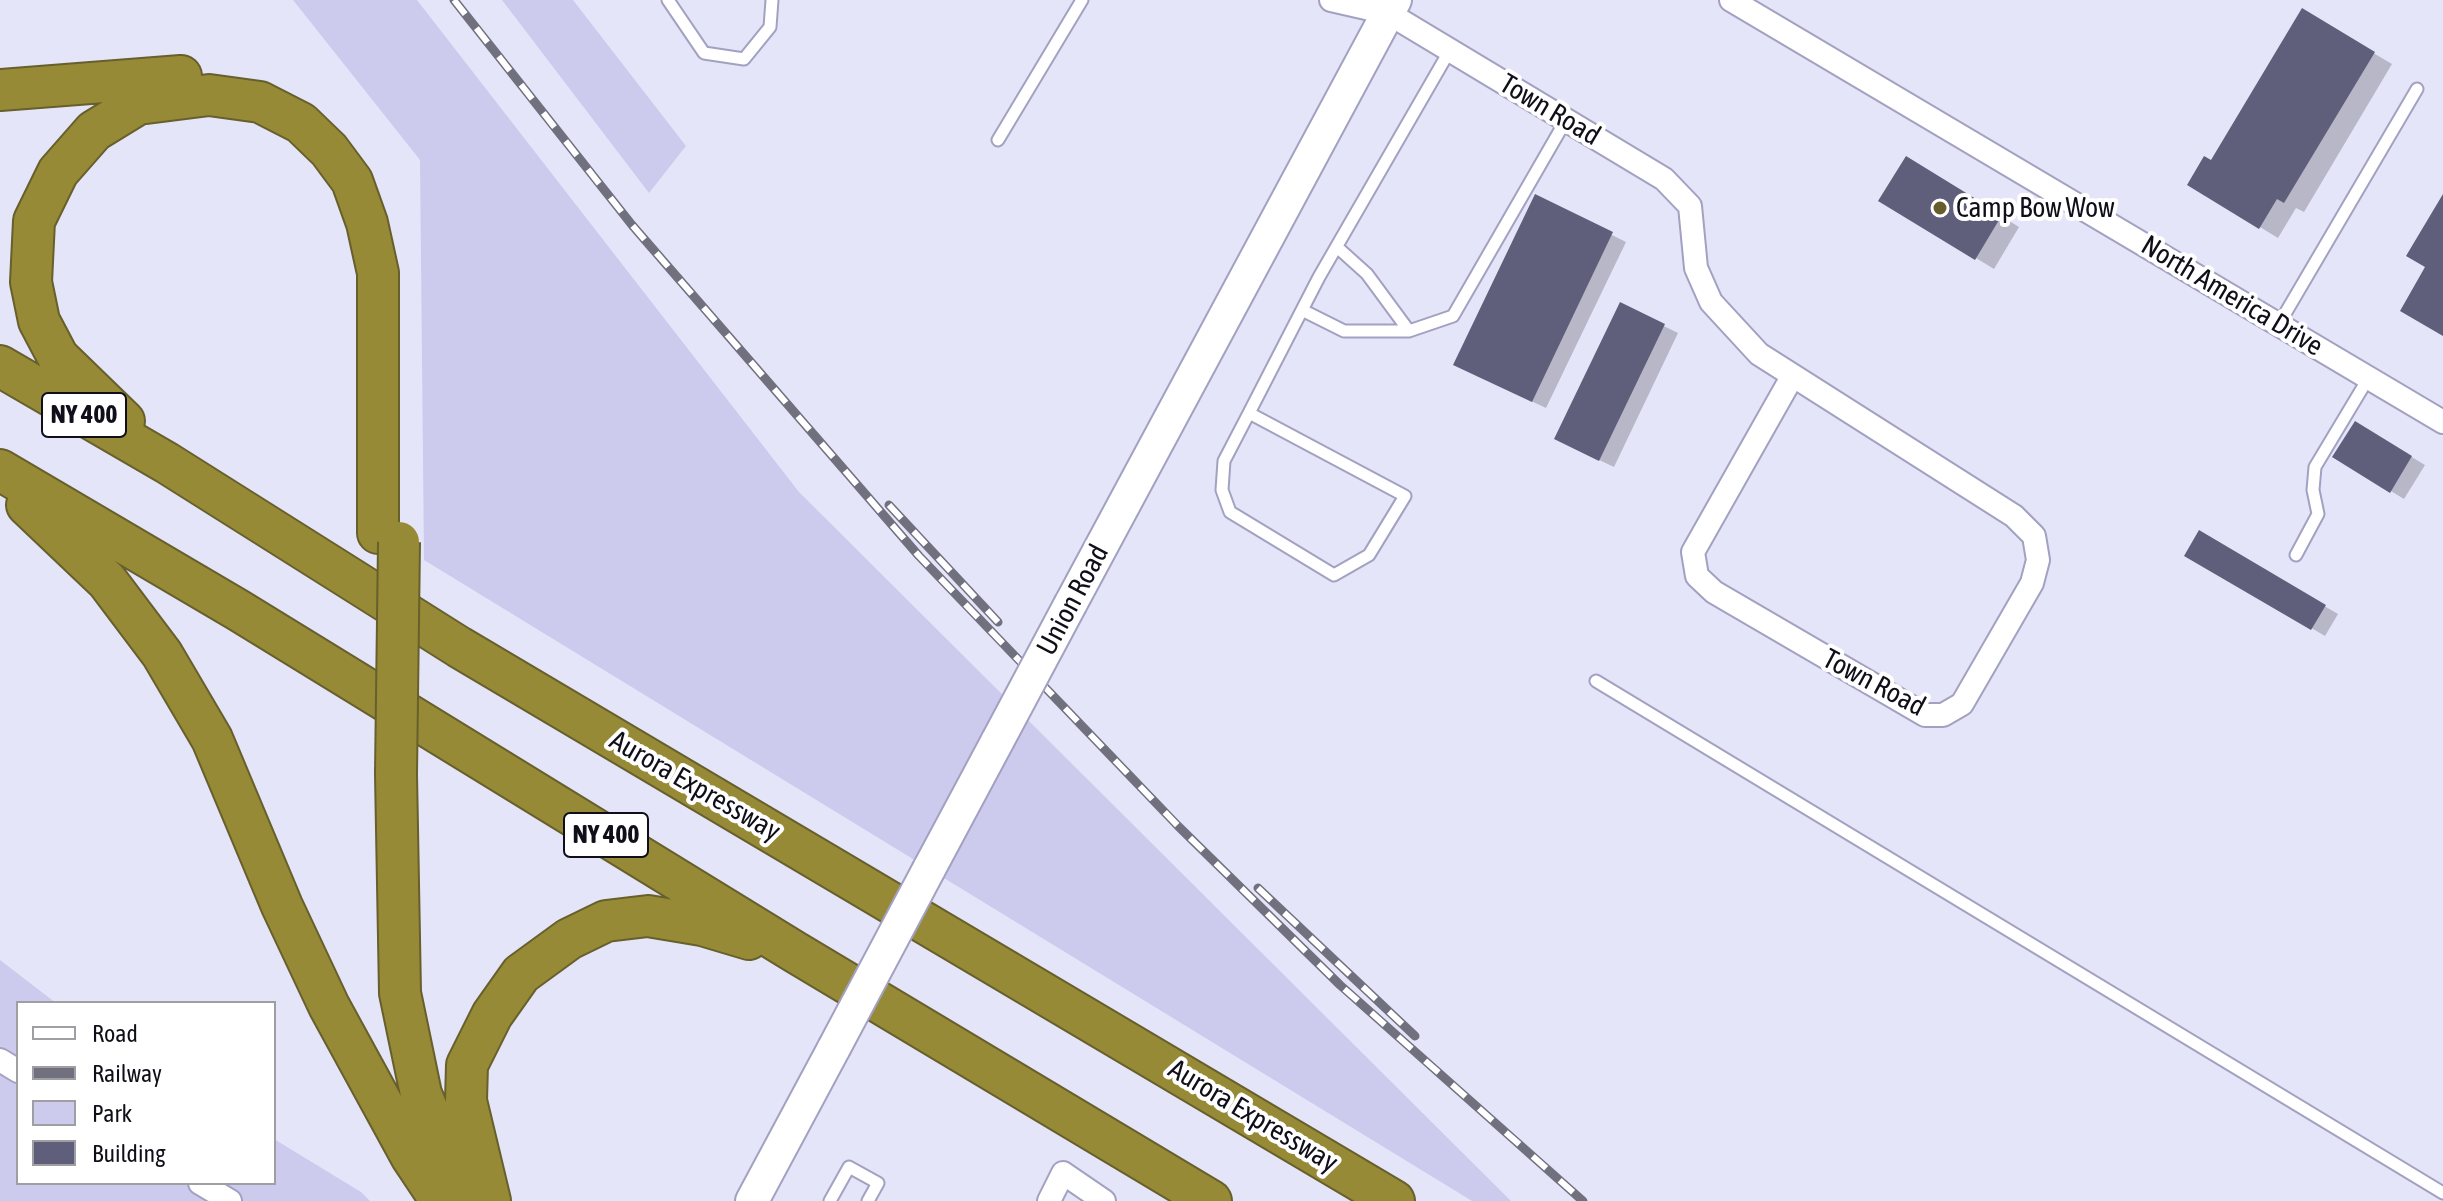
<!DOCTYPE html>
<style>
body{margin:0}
#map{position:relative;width:2443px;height:1201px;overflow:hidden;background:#e5e5f9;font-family:"Asap Condensed",sans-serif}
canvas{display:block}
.legend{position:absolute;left:16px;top:1001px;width:260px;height:184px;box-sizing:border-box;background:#fff;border:2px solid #9f9fa3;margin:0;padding:10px 14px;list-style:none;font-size:24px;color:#0f0e19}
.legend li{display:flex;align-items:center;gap:16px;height:40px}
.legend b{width:40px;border:2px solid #9f9fa3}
</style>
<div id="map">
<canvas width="2443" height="1201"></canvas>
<ul class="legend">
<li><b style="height:10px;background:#fff"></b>Road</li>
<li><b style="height:10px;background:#70707f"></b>Railway</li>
<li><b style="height:22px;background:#cccbee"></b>Park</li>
<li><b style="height:22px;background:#5f5e7b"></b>Building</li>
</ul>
</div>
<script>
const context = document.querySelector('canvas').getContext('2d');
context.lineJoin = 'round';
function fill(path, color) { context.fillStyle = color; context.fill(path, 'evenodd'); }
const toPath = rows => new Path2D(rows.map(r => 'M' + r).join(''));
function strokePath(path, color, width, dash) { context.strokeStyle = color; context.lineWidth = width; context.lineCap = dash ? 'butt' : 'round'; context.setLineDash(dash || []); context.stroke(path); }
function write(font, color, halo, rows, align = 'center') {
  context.font = font + ' "Asap Condensed",sans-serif'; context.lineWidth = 8; context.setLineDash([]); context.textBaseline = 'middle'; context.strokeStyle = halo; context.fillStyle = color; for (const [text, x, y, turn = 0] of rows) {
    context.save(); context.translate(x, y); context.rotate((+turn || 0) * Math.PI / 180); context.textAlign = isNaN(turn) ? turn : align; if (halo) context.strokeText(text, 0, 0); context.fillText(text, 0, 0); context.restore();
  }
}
fill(toPath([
 [293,0,417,0,799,492,1511,1201,1472,1201,424,560,420,160],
 [502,0,573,0,686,146,649,193],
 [0,960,56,1003,18,1003,18,1183,274,1183,274,1139,361,1192,370,1201,0,1201]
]), '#cccbee');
fill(toPath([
 [2302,11,2392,64,2304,212,2296,208,2278,238,2189,184,2211,163],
 [1925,169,2019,227,1994,269,1976,258],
 [1536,197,1626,242,1546,408,1469,372],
 [1621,305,1678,333,1614,467,1570,446],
 [2355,423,2425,465,2404,499,2335,457],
 [2200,533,2338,614,2325,636,2187,555]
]), '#0003');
fill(toPath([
 [2302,8,2375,52,2284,203,2277,199,2259,229,2187,185,2204,156,2211,160],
 [1906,156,2002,215,1975,260,1878,201],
 [1535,194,1613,232,1532,402,1453,365],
 [2443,194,2443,336,2400,311,2425,267,2406,256],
 [1620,302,1665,324,1599,461,1554,439],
 [2355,421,2412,456,2390,493,2332,457],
 [2199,530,2326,605,2311,630,2184,556]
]), '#5f5e7b');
const lane = toPath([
 [668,0,704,53,744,59,770,27,772,0],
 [998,140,1082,0],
 [1337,247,1367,274,1409,331,1453,316,1566,120],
 [1302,310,1344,331,1409,331],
 [2279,324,2417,89],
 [1249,413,1405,496,1369,555,1334,575,1230,512,1222,490,1224,461,1249,413,1302,310,1319,277,1450,50],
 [2296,555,2318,514,2313,490,2315,467,2369,377],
 [1596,681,2443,1193],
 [830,1201,849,1167,878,1183,868,1201]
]);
const street = toPath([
 [1331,0,1388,13,1664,179,1690,206,1696,268,1711,302,1759,354,2014,516,2034,536,2038,560,2032,583,1962,704,1943,715,1925,715,1714,592,1697,576,1693,552,1792,377],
 [1731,0,2443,422],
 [0,1060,18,1071],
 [200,1183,230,1201],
 [1049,1201,1063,1173,1104,1201]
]);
const secondary = toPath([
 [1071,603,1395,0],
 [929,869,998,740],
 [752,1201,834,1048]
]);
const highway = toPath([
 [0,90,181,76],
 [0,366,167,463,459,647,1394,1201],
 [124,421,58,357,39,321,31,282,34,221,58,172,94,131,138,104,209,95,260,102,301,123,329,150,352,181,367,223,378,273,378,533],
 [0,470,238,610,795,952,1211,1201],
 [27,505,107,581,162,654,212,739,282,906,329,1006,411,1156,441,1201],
 [396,774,400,993,421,1094,449,1161,483,1201],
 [490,1201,466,1101,467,1065,492,1015,521,974,569,939,606,921,648,916,702,925,749,939]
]);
strokePath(lane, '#a2a1c1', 15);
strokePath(street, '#a2a1c1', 26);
strokePath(secondary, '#a2a1c1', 36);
strokePath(highway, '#675f2c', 44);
strokePath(lane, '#fff', 11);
strokePath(street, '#fff', 22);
strokePath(secondary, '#fff', 32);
strokePath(highway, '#978a36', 40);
const rail = toPath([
 [454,0,632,225,919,556,1178,826,1340,985,1583,1201],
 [889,505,998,622],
 [1258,888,1415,1036]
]);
strokePath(rail, '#70707f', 9);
strokePath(rail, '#fff', 6, [18]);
const secondaryBridge = toPath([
 [998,740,1071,603],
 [834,1048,929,869]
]);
const highwayBridge = toPath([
 [396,774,399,542]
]);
strokePath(secondaryBridge, '#a2a1c1', 36, []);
strokePath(highwayBridge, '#675f2c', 44, []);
strokePath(secondaryBridge, '#fff', 32);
strokePath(highwayBridge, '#978a36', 40);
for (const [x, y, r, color] of [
 [1940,208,8,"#655e2a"]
]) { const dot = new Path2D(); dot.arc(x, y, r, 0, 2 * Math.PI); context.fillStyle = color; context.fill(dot); strokePath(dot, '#fff', 3); }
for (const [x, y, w] of [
 [84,415,84],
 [606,835,84]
]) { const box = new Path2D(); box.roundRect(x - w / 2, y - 22, w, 44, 6); context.fillStyle = '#fff'; context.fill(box); strokePath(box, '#0f0e19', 2); }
write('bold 26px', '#0f0e19', null, [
 ["NY 400",84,415],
 ["NY 400",606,835]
]);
write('28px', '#0f0e19', '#fff', [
 ["Town Road",1550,110,31],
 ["North America Drive",2232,296,31],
 ["Union Road",1073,600,-62],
 ["Town Road",1874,683,28],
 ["Aurora Expressway",695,786,30],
 ["Aurora Expressway",1253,1116,31]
]);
write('28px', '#0f0e19', '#fff', [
 ["Camp Bow Wow",1956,208]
], 'left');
</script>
